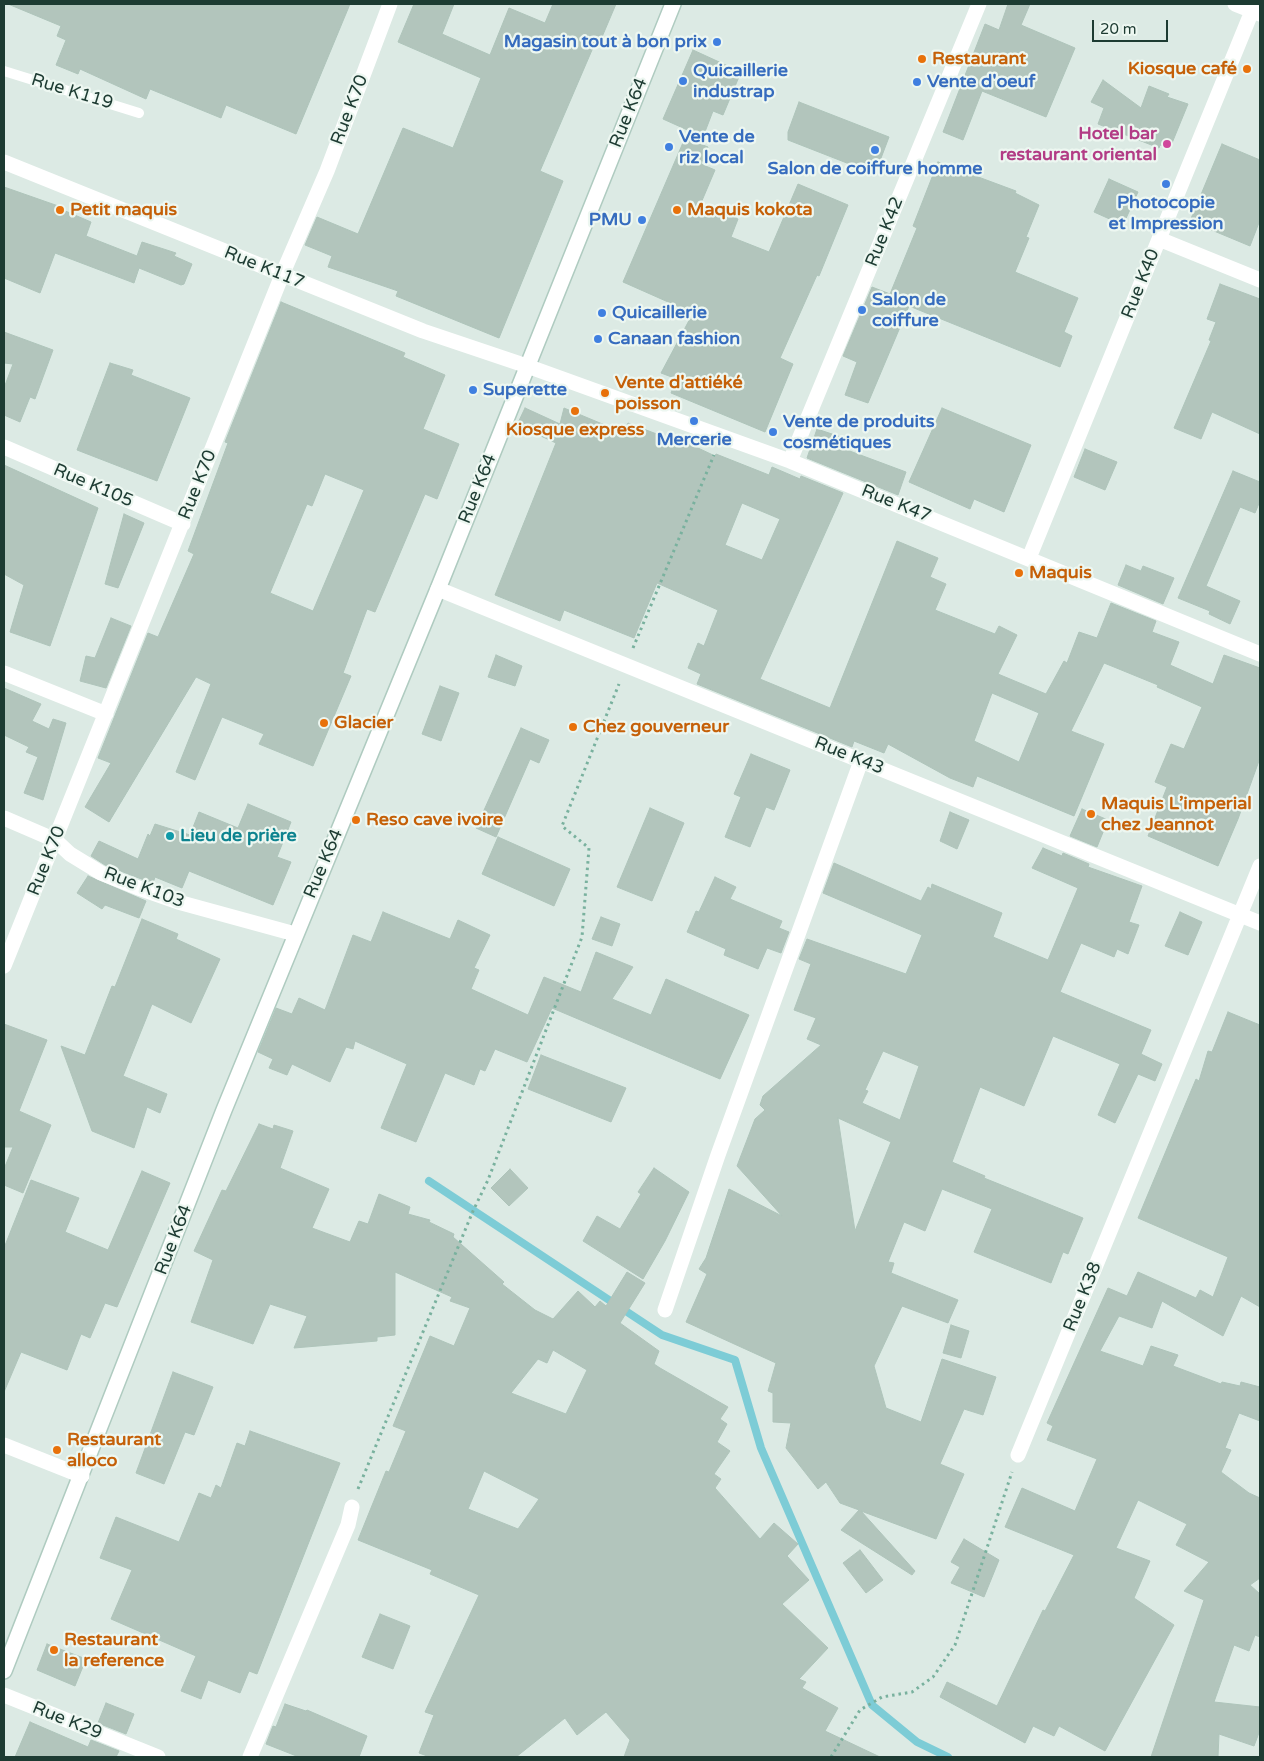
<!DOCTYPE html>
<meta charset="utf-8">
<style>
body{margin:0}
#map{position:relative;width:1264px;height:1761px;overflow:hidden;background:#dceae4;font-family:"Varela Round",sans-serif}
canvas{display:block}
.frame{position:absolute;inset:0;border:5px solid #1d3b32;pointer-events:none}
.scale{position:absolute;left:1092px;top:20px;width:76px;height:22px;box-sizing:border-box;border:2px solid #1d3b32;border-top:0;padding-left:6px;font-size:15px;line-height:18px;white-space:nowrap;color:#1d3b32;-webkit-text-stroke:4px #edf7f1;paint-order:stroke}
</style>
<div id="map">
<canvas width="1264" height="1761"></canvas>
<div class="frame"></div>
<div class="scale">20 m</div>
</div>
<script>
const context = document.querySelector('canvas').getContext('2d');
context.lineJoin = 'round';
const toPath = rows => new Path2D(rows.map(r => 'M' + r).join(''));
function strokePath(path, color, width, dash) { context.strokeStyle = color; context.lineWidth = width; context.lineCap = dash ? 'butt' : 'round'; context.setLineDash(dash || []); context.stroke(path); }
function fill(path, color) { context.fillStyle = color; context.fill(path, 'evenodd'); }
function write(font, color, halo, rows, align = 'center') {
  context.font = font + ' "Varela Round",sans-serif'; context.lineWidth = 4.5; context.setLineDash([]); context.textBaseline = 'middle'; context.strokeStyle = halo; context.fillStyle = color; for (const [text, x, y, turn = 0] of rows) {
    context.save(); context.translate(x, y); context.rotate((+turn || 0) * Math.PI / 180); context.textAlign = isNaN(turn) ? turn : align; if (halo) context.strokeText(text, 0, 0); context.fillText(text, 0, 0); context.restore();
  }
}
strokePath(toPath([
 [429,1181,662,1335,735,1360,761,1448,872,1705,917,1742,948,1757]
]), '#7dccd6', 8);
const building = toPath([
 [8,4,350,4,296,134,226,105,221,118,150,89,146,99,80,69,78,74,56,65,66,40,57,36,61,26,8,4],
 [414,4,454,4,442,34,490,55,509,8,545,23,553,4,616,4,602,37,598,36,540,171,563,181,499,338,396,296,398,291,328,267,332,256,305,245,317,217,358,234,403,128,453,148,481,78,398,42,414,4],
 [1008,4,1030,4,1021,25,1075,48,1046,117,982,91,963,140,943,132,985,24,999,30,1008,4],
 [693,50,741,72,723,115,713,111,703,137,663,119,693,50],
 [1103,80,1141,108,1149,86,1169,94,1167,97,1188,104,1170,148,1160,145,1159,148,1098,124,1104,108,1091,102,1103,80],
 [799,102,889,137,875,174,788,140,788,132,799,102],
 [685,138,708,147,701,164,715,170,701,203,738,219,731,237,769,252,798,184,848,205,819,276,817,275,780,358,793,364,765,432,671,393,677,379,661,373,693,313,623,282,685,138],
 [1222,144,1260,160,1260,220,1250,246,1190,221,1222,144],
 [938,162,1016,191,1015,193,1039,205,1026,237,1029,238,1015,272,1078,298,1064,332,1072,336,1060,367,909,306,868,403,845,395,857,362,843,356,872,287,890,294,917,228,913,226,938,162],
 [1109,179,1138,192,1123,225,1094,212,1109,179],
 [4,187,64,208,63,210,91,222,86,236,137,256,142,242,176,253,174,256,192,264,184,284,181,285,139,268,134,283,55,253,40,293,4,278,4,187],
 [1220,284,1260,299,1260,434,1212,412,1201,439,1174,428,1211,341,1209,340,1216,322,1207,319,1220,284],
 [281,302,405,353,403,357,445,375,423,429,459,444,437,499,425,494,375,612,367,609,343,673,351,676,313,766,259,744,264,734,222,717,195,780,176,772,211,684,196,677,109,822,85,807,111,763,98,758,148,633,158,637,194,554,188,551,228,443,225,442,281,302],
 [325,474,364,490,313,611,270,593,307,504,312,506,325,474],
 [4,332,53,350,35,399,30,397,20,422,4,415,4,388,13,364,4,363,4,332],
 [110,363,133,370,131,375,190,398,157,481,77,450,110,363],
 [525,408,560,424,564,408,624,433,628,423,680,443,681,440,715,456,716,454,769,475,772,467,800,479,801,476,843,493,760,679,830,708,897,541,938,558,930,577,946,584,935,610,995,634,999,626,1017,635,998,674,1046,694,1064,661,1067,663,1079,632,1097,638,1111,603,1156,621,1152,632,1179,642,1170,665,1213,684,1224,655,1260,668,1260,758,1238,819,1218,866,1148,836,1167,787,1155,782,1171,744,1184,749,1202,707,1157,687,1158,685,1114,667,1104,663,1071,731,1104,744,1074,816,977,776,973,787,950,778,888,744,884,753,854,741,852,747,697,684,701,674,688,668,698,643,704,646,718,610,657,583,634,638,564,610,560,621,495,595,556,443,517,425,525,408],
 [742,503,780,519,762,560,725,545,742,503],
 [992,693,1039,713,1019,762,974,741,992,693],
 [942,408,1031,445,1004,512,974,499,970,509,909,482,942,408],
 [817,429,850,440,847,450,906,472,898,495,807,458,817,429],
 [1085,449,1117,462,1105,490,1074,477,1085,449],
 [4,465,98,508,50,646,10,632,24,585,4,574,4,465],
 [1233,471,1260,482,1260,501,1255,513,1240,507,1206,586,1240,601,1230,624,1209,614,1210,611,1178,598,1233,471],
 [124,514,144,523,118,588,105,584,124,514],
 [1126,565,1141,571,1143,566,1174,578,1163,604,1118,585,1126,565],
 [111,618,131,626,106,688,80,681,86,656,95,658,111,618],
 [496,655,522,666,515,686,488,677,496,655],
 [440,686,459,693,441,741,422,734,440,686],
 [4,688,41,704,32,721,49,729,53,719,66,723,43,800,24,793,38,757,26,752,29,747,4,735,4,688],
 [521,728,549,740,539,763,530,759,496,837,476,828,521,728],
 [751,754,790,770,774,810,766,807,750,847,725,837,741,797,734,794,751,754],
 [248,804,291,822,277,857,291,862,273,905,189,871,182,888,155,877,153,883,144,880,105,865,91,856,99,841,138,859,148,834,150,836,155,824,190,835,199,812,238,828,248,804],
 [650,808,684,823,652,901,617,887,650,808],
 [1082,809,1108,820,1097,847,1070,836,1082,809],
 [950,812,969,820,957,849,940,841,950,812],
 [498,837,570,869,554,906,482,874,498,837],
 [1043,848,1062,856,1063,853,1089,864,1088,867,1142,886,1129,922,1139,925,1128,954,1117,949,1114,957,1081,943,1060,992,1151,1030,1141,1054,1162,1064,1155,1081,1138,1074,1115,1123,1098,1115,1120,1064,1053,1036,1024,1106,980,1087,952,1162,985,1176,984,1178,1083,1218,1068,1254,1063,1252,1051,1283,974,1252,992,1209,942,1189,925,1231,904,1222,888,1262,894,1263,891,1273,958,1300,948,1323,902,1306,874,1366,886,1408,921,1422,942,1359,996,1377,983,1415,964,1409,940,1464,964,1474,936,1539,861,1511,915,1571,912,1575,841,1530,859,1510,840,1503,826,1482,818,1489,786,1448,791,1423,773,1422,773,1393,768,1391,776,1363,686,1322,707,1274,699,1269,706,1258,729,1189,782,1216,737,1166,755,1119,765,1110,760,1105,763,1096,821,1045,807,1039,816,1018,794,1010,811,964,799,959,807,939,906,974,922,935,823,893,834,863,921,901,928,887,931,889,932,884,1002,913,993,937,1048,960,1078,888,1032,868,1043,848],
 [883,1051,919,1066,900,1120,862,1103,868,1091,865,1090,883,1051],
 [838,1118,891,1142,855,1231,838,1118],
 [88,876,146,901,139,918,105,905,102,909,77,893,88,876],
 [715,877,736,887,730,899,782,921,779,928,789,932,781,953,767,948,758,969,724,955,726,949,687,932,696,911,699,912,715,877],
 [383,912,450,939,458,920,490,935,474,968,479,970,471,989,528,1015,544,977,581,992,596,952,633,967,612,999,651,1015,666,979,749,1015,720,1079,552,1008,527,1062,495,1049,485,1071,480,1069,474,1085,445,1073,416,1142,381,1128,407,1064,355,1041,353,1049,346,1047,330,1082,292,1064,287,1075,269,1068,273,1059,258,1052,276,1008,292,1014,299,998,325,1010,353,935,371,942,383,912],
 [1180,912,1202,922,1188,955,1165,946,1180,912],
 [601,917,620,924,612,946,592,939,601,917],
 [142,919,178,934,176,939,220,959,191,1023,152,1004,123,1076,167,1094,160,1113,147,1107,134,1148,92,1131,61,1046,85,1055,112,986,115,987,142,919],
 [1228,1012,1260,1025,1260,1307,1241,1296,1223,1336,1162,1301,1152,1328,1119,1316,1100,1351,1143,1366,1151,1346,1178,1355,1173,1366,1221,1384,1222,1382,1240,1386,1241,1382,1260,1387,1260,1421,1239,1413,1225,1448,1231,1450,1221,1472,1249,1493,1260,1498,1260,1578,1250,1585,1260,1594,1260,1637,1255,1635,1249,1651,1234,1645,1214,1702,1260,1707,1260,1730,1254,1746,1219,1734,1218,1757,1151,1757,1204,1600,1184,1591,1209,1562,1176,1545,1187,1524,1138,1500,1116,1548,1150,1561,1134,1598,1174,1625,1105,1751,1059,1726,1054,1736,1033,1726,1025,1743,940,1697,947,1682,997,1706,1043,1610,1045,1611,1074,1555,1005,1527,1022,1488,1075,1511,1097,1459,1047,1440,1053,1426,1047,1423,1108,1288,1127,1296,1138,1272,1196,1298,1200,1290,1213,1297,1228,1257,1138,1218,1196,1079,1199,1081,1208,1051,1212,1052,1228,1012],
 [4,1024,47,1040,19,1111,51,1125,23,1193,4,1185,4,1169,13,1147,4,1147,4,1024],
 [541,1055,626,1088,611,1122,528,1089,541,1055],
 [259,1124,273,1129,274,1125,293,1131,280,1168,329,1189,312,1228,350,1242,359,1221,368,1224,379,1194,410,1207,408,1214,430,1220,429,1222,454,1234,453,1237,504,1282,502,1284,535,1310,553,1319,578,1291,595,1307,600,1301,606,1306,627,1272,645,1283,620,1323,659,1351,654,1364,660,1368,728,1407,720,1419,727,1424,717,1442,730,1451,714,1474,721,1479,715,1488,760,1539,774,1523,798,1544,787,1556,809,1580,782,1604,828,1648,799,1679,806,1682,802,1688,838,1708,825,1731,880,1757,624,1757,630,1740,606,1712,577,1735,565,1718,516,1757,430,1757,419,1753,434,1715,425,1712,479,1595,430,1574,432,1570,358,1540,386,1471,389,1472,406,1431,393,1426,430,1336,454,1346,470,1308,450,1301,452,1297,395,1272,395,1335,377,1337,377,1341,294,1348,307,1316,270,1304,253,1344,191,1322,213,1260,194,1251,222,1190,226,1191,259,1124],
 [553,1350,587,1370,566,1414,511,1393,538,1359,547,1363,553,1350],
 [484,1471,539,1499,518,1529,468,1509,484,1471],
 [654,1168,689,1192,665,1241,643,1279,583,1241,597,1216,620,1229,641,1194,638,1192,654,1168],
 [510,1169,528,1188,509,1206,491,1188,510,1169],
 [142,1171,170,1183,117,1307,105,1303,90,1338,81,1334,67,1370,21,1352,4,1392,4,1248,31,1180,79,1198,65,1232,108,1250,142,1171],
 [951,1325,969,1331,961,1358,943,1353,951,1325],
 [173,1372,213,1387,194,1435,185,1432,164,1484,136,1473,173,1372],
 [250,1431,340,1463,257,1674,249,1671,240,1693,208,1680,201,1699,181,1691,196,1656,111,1619,132,1570,100,1558,116,1517,179,1542,199,1493,211,1498,216,1485,221,1488,237,1443,245,1446,250,1431],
 [964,1539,999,1560,984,1597,951,1583,960,1567,951,1562,964,1539],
 [860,1550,883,1580,866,1593,843,1563,860,1550],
 [380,1614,410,1626,393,1669,362,1657,380,1614],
 [47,1644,86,1659,75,1686,37,1670,47,1644],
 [106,1703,134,1714,126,1734,98,1723,106,1703],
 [285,1704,306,1711,307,1710,367,1736,359,1757,299,1757,266,1744,273,1726,276,1727,285,1704],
 [30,1722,88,1747,91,1740,119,1751,116,1757,15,1757,30,1722]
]);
fill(building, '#b2c5bc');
strokePath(building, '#aec4ba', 1);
const secondary = toPath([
 [4,1671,224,1110,438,589,673,4]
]);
strokePath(secondary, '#afcbc0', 18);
strokePath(toPath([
 [633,648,714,455],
 [358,1489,473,1211,488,1180,582,937,589,848,562,826,619,684],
 [831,1757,860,1710,882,1697,912,1692,933,1677,955,1645,1012,1472]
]), '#79b19e', 3, [2.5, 4]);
strokePath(toPath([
 [4,71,139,113]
]), '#fff', 10);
strokePath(toPath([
 [1235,4,1260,14],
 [4,162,423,331,527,366,790,461,1260,654],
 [1159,239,1260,280],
 [4,447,183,524],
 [790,461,979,4],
 [1029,558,1252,11],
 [438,589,1260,923],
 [4,673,106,714],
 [4,818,55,840,70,854,101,873,141,889,178,902,295,934],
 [4,966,282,275,327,171,390,4],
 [665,1310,718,1155,861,761],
 [4,1445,82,1476],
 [1018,1455,1260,866],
 [4,1695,158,1757],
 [250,1757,348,1525,352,1507]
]), '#fff', 15);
strokePath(secondary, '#fff', 15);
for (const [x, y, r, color] of [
 [717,42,5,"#3f7fe0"],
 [922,59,5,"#e8710a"],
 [1247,69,5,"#e8710a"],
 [683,81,5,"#3f7fe0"],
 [917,82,5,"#3f7fe0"],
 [1167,144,5,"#d1479c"],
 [669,147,5,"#3f7fe0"],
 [875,150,5,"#3f7fe0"],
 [1166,184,5,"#3f7fe0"],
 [60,210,5,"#e8710a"],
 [677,210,5,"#e8710a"],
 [642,220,5,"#3f7fe0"],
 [862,310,5,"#3f7fe0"],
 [602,313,5,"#3f7fe0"],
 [598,339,5,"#3f7fe0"],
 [473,390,5,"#3f7fe0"],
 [605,393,5,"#e8710a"],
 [575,411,5,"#e8710a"],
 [694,421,5,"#3f7fe0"],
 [773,432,5,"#3f7fe0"],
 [1019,573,5,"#e8710a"],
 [324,723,5,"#e8710a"],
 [573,727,5,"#e8710a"],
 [1091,814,5,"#e8710a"],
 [356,820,5,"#e8710a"],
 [170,836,5,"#0f9aa8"],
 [57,1450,5,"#e8710a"],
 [54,1650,5,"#e8710a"]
]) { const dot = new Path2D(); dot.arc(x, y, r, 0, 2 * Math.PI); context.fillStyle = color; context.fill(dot); strokePath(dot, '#edf7f1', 2); }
write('bold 18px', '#366cbe', '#edf7f1', [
 ["Magasin tout à bon prix",707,42,"right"],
 ["Quicaillerie",693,71],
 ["industrap",693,92],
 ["Vente d'oeuf",927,82],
 ["Vente de",679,137],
 ["riz local",679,158],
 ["Salon de coiffure homme",875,169,"center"],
 ["Photocopie",1166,203,"center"],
 ["et Impression",1166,224,"center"],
 ["PMU",632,220,"right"],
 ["Salon de",872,300],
 ["coiffure",872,321],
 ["Quicaillerie",612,313],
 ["Canaan fashion",608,339],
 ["Superette",483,390],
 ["Vente de produits",783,422],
 ["cosmétiques",783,443],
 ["Mercerie",694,440,"center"]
], 'left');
write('bold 18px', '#c56008', '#edf7f1', [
 ["Restaurant",932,59],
 ["Kiosque café",1237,69,"right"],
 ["Petit maquis",70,210],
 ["Maquis kokota",687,210],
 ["Vente d'attiéké",615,383],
 ["poisson",615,404],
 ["Kiosque express",575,430,"center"],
 ["Maquis",1029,573],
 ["Glacier",334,723],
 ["Chez gouverneur",583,727],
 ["Maquis L’imperial",1101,804],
 ["chez Jeannot",1101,825],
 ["Reso cave ivoire",366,820],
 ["Restaurant",67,1440],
 ["alloco",67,1461],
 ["Restaurant",64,1640],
 ["la reference",64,1661]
], 'left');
write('18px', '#1d3b32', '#edf7f1', [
 ["Rue K119",72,92,17],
 ["Rue K70",350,110,-69],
 ["Rue K64",629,113,-68],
 ["Rue K42",885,232,-68],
 ["Rue K117",264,268,22],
 ["Rue K40",1141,284,-68],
 ["Rue K70",198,485,-68],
 ["Rue K105",93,486,23],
 ["Rue K64",478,489,-68],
 ["Rue K47",896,504,22],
 ["Rue K43",849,756,22],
 ["Rue K70",47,861,-68],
 ["Rue K64",324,864,-67],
 ["Rue K103",144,888,21],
 ["Rue K64",174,1240,-69],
 ["Rue K38",1083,1297,-68],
 ["Rue K29",67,1721,22]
]);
write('bold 18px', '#b23c85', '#edf7f1', [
 ["Hotel bar",1157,134],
 ["restaurant oriental",1157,155]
], 'right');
write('bold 18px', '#0d838f', '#edf7f1', [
 ["Lieu de prière",180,836]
], 'left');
</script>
